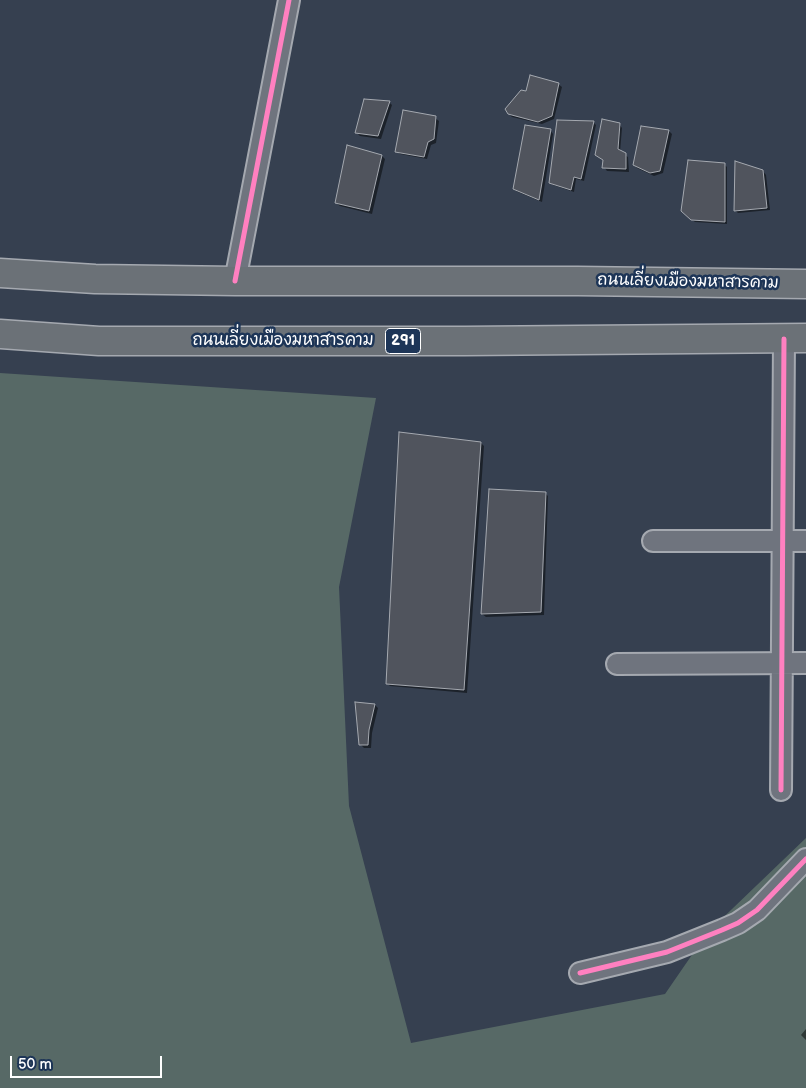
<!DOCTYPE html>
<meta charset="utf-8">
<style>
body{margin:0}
#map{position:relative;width:806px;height:1088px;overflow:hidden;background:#364050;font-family:"Balsamiq Sans",sans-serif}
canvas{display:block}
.scale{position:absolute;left:10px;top:1056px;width:152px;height:22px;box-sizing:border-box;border:2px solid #fff;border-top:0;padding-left:6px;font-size:15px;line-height:18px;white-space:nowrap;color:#fff;-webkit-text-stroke:4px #1d3557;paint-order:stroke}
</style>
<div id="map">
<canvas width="806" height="1088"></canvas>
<div class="scale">50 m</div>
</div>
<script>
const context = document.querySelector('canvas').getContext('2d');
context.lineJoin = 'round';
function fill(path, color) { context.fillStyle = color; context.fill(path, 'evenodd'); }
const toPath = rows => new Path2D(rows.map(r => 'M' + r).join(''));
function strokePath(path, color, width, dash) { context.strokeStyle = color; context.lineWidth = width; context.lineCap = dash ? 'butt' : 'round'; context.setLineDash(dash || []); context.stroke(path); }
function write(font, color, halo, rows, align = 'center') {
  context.font = font + ' "Balsamiq Sans","Playpen Sans Thai",sans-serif'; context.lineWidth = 5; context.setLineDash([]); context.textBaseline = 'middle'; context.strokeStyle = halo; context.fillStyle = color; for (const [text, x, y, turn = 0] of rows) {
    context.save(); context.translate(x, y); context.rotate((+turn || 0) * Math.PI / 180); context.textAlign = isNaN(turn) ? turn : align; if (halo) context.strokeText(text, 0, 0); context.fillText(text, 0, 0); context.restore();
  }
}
fill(toPath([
 [0,373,376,398,339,587,349,806,411,1043,665,994,707,933,806,838,806,1088,0,1088]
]), '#576966');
fill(toPath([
 [558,84,562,87,554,119,542,124,512,117,509,114,527,93],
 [389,102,392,105,381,139,360,136,357,133],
 [435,118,439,121,436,143,431,145,427,159,400,154,397,151],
 [593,122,596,125,584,181,576,179,574,192,553,185,550,182],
 [619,124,622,128,620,152,628,157,629,172,607,171,604,167,604,161,596,155],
 [550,130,553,134,542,202,518,192,514,189],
 [669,131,672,134,663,173,654,176,637,168,634,164],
 [382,156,385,159,372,214,340,206,336,203],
 [724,164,727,167,727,224,695,222,682,211],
 [763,171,766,175,770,210,738,213,735,210],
 [481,443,484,446,467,693,390,686,387,683],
 [545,493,548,496,544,615,486,617,482,614],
 [375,705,378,708,372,733,371,748,364,748,360,744],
 [806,1029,806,1040,801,1035]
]), '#0007');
const building = toPath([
 [530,75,559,83,552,116,538,122,508,114,505,109,521,90,526,91,530,75],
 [364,99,390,101,378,136,355,133,364,99],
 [403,110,436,116,434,139,428,142,424,157,395,152,403,110],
 [602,119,620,123,618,149,626,153,626,169,602,168,603,160,595,155,602,119],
 [557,120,594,121,581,179,574,177,571,190,549,183,557,120],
 [525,125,551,129,539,200,513,189,525,125],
 [641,126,669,130,660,171,650,173,633,165,641,126],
 [347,145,382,155,369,211,335,203,347,145],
 [688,160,725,163,725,222,691,220,681,211,688,160],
 [735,161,763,170,767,208,734,211,735,161],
 [399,432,481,442,464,690,386,684,399,432],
 [489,489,546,492,541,612,481,614,489,489],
 [355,702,375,704,369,730,368,745,359,745,355,702]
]);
fill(building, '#50545d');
strokePath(building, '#a5a9b0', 1);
const minor = toPath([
 [235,281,289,0],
 [653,541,806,541],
 [617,664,806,663],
 [781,790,784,339],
 [580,973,667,952,722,930,738,923,757,910,806,859]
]);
const trunk = toPath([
 [0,273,95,279,235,281,578,281,806,284],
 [0,334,99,341,465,341,806,338]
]);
strokePath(minor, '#a5a9b0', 24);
strokePath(trunk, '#a5a9b0', 31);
strokePath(minor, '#6f747e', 20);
strokePath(trunk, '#6b7177', 28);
strokePath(toPath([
 [235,281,289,0],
 [781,790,784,339],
 [580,973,667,952,722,930,738,923,757,910,806,859]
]), '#ff80c0', 5);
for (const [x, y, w] of [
 [403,341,35]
]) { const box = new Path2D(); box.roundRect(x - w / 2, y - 12.5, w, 25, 4); context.fillStyle = '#1d3557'; context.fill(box); strokePath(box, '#fff', 1); }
write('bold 15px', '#fff', null, [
 ["291",403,341]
]);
write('16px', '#fff', '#1d3557', [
 ["ถนนเลี่ยงเมืองมหาสารคาม",688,282,1],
 ["ถนนเลี่ยงเมืองมหาสารคาม",283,341]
]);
</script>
